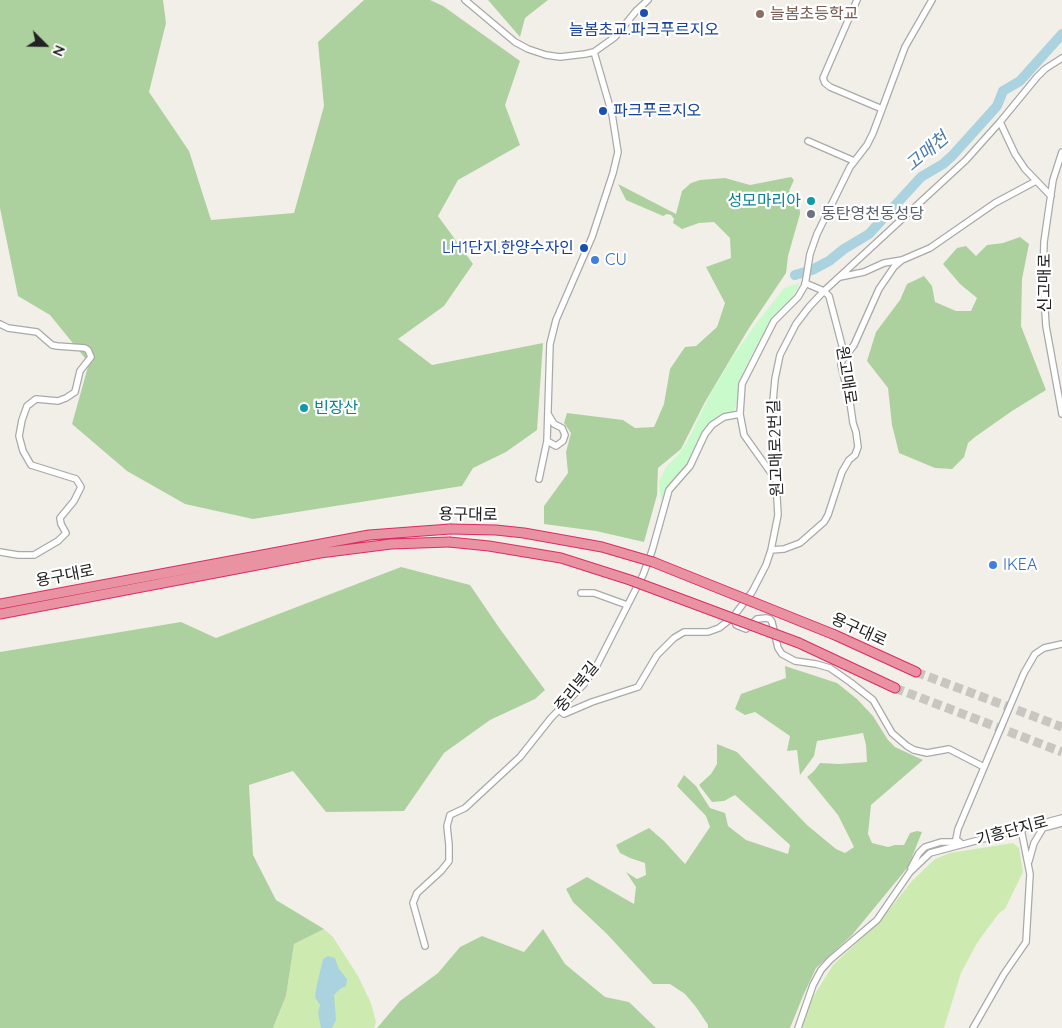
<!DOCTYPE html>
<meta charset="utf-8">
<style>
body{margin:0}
#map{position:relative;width:1062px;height:1028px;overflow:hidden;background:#f2efe9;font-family:Quicksand,sans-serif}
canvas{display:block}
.north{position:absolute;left:20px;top:20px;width:50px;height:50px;-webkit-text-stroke:4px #fff;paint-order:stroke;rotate:113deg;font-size:14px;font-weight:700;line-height:20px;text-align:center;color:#222}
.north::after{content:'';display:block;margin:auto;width:18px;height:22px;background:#222;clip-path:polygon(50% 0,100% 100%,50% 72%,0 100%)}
</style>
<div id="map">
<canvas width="1062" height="1028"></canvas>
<div class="north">N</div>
</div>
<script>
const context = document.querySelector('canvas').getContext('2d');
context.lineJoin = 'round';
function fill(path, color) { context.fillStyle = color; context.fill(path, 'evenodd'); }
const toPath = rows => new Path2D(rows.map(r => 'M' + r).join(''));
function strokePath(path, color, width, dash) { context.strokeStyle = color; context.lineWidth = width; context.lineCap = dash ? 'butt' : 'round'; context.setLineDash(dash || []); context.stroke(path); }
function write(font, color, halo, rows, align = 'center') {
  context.font = font + ' Quicksand,"Noto Sans KR",sans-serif'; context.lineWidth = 4.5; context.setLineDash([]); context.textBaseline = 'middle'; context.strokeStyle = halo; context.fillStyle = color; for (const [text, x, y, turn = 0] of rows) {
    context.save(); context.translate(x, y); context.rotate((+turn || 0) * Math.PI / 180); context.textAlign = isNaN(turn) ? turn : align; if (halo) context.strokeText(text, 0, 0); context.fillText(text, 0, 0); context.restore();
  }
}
fill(toPath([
 [1013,843,1019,848,1023,872,1005,909,999,913,977,943,961,973,944,1028,802,1028,811,1000,833,965,879,922,912,881,935,859,950,853],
 [324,929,333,937,358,976,371,1003,376,1022,374,1028,273,1028,286,996,294,944]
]), '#cdebb0');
fill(toPath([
 [0,0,163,0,166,23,149,92,189,151,211,220,294,213,324,106,318,42,364,0,430,0,443,6,520,61,505,105,520,145,458,180,438,216,473,264,444,306,398,339,432,365,543,343,537,430,506,452,473,468,462,486,253,519,185,504,127,471,72,424,89,363,50,315,18,296,0,208],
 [488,0,548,0,525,18,520,37],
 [791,177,794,180,789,191,799,201,800,214,788,256,786,273,749,328,705,402,681,449,658,468,657,495,644,542,596,531,544,524,544,506,568,473,566,452,571,433,564,423,567,413,623,420,635,428,654,427,664,404,670,369,685,347,696,346,717,327,725,303,706,267,731,258,730,238,714,222,699,223,682,229,673,223,674,219,671,215,667,214,663,216,626,200,618,184,676,214,682,191,691,183,700,180,725,178,750,185],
 [1020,237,1029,244,1022,279,1021,326,1046,390,1012,411,975,437,968,443,964,457,952,469,935,468,899,453,892,425,888,388,867,361,876,332,900,300,907,284,924,276,932,286,935,302,956,311,971,311,977,298,960,284,943,264,957,248,966,246,976,256,987,245,1003,243],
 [401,567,470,585,500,629,545,690,535,699,490,720,444,753,404,811,326,812,293,771,249,785,253,855,276,900,324,929,294,944,286,996,273,1028,0,1028,0,652,181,622,216,638],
 [785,666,837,683,857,699,873,716,888,740,895,747,923,760,871,805,868,834,872,843,888,847,895,845,904,845,910,833,917,831,922,832,908,867,852,935,816,968,803,996,790,1028,708,1028,708,1025,696,1007,685,994,670,984,653,984,607,934,573,902,566,889,587,877,634,904,636,887,626,872,637,879,646,875,645,863,630,858,620,853,616,845,649,828,664,841,685,864,710,827,706,816,677,786,684,775,696,786,710,808,725,813,728,826,746,840,788,854,790,845,735,795,724,801,712,802,699,785,711,774,717,764,717,744,737,752,807,825,836,849,845,853,854,847,838,815,807,777,814,771,820,763,839,764,867,762,866,745,863,733,817,741,814,756,800,775,797,750,787,751,790,736,755,712,745,715,735,709,741,694,786,678],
 [543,929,565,964,605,997,629,1002,656,1028,377,1028,400,1001,438,973,460,947,482,936,524,952]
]), '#add19e');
fill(toPath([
 [800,283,791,299,772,317,745,368,740,384,735,410,708,426,690,460,674,481,661,500,659,482,666,467,678,455,686,444,711,393,732,358,755,325,784,288]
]), '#c8facc');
fill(toPath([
 [328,956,335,958,339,969,347,979,346,986,340,989,334,995,336,1020,332,1028,321,1028,318,1013,320,1005,315,997,316,989,323,959]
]), '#aad3df');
strokePath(toPath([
 [795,275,812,270,829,261,844,249,869,234,921,177,943,164,952,156,997,106,1003,91,1020,81,1062,34]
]), '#aad3df', 10);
strokePath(toPath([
 [916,672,1062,727],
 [895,688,1062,752]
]), '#c8c6c1', 9, [9, 4.5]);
const minor = toPath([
 [465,0,515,42,528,49,546,55,560,57,585,54,594,52,615,37,636,11,648,0],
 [882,109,905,47,932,0],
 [1000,122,1015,154,1025,169,1051,196],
 [808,141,854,161],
 [1062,152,1053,180,1044,242,1043,279,1046,326,1062,414],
 [840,277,864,272,884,263,902,260,930,248,995,203,1036,181],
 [0,324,8,328,37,332,52,345,57,346,85,348,88,350,91,357,80,371,75,392,66,398,58,401,36,399,27,406,22,420,19,436,23,451,31,465,76,479,81,487,74,501,60,518,61,524,66,533,58,541,34,555,18,555,0,552],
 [844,358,854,345,879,289,894,267,902,260],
 [547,441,556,446,563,441,565,435,562,428,554,424,548,414],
 [539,479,547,441,550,344,556,320,592,237,613,173,618,152,612,114,594,52],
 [776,480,744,435,740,414,742,384,774,321,798,297,805,285,810,254,817,234,850,167,867,145,873,133,882,109,830,87,825,83,823,78,857,0],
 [771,550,784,549,800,543,824,522,828,515,842,472,849,460,855,455,858,447,856,432,853,423,850,402,841,365,844,353,829,296,824,291,966,160,1000,122,1037,77,1045,69,1062,58],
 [581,593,594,593,627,605],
 [734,619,736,625,746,629,757,619,766,618,770,619,772,622,778,648,782,654,795,661,816,664,830,668,850,682,873,700,892,733,907,746,914,750,927,753,949,749,984,767],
 [559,710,564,714,592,702,638,687,657,655,674,638,684,632,708,632,719,628,733,617,752,592,766,565,771,550,778,515,772,412,775,379,780,355,796,324,809,307,824,291,805,283],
 [962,844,956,839,958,829,1024,673,1035,654,1044,648,1062,644],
 [1029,861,1034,843,1043,828,1062,823],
 [911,868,919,853,925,847,941,842,952,842,960,844],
 [425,946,413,903,417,893,441,871,449,861,449,845,447,826,450,815,465,808,520,757,551,718,584,684,595,669,643,575,652,551,669,490,690,466,705,434,712,425,724,417,740,414],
 [798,1028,813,985,821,970,830,960,877,920,910,872,930,853,1062,818],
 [973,1028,1004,974,1026,942,1030,874,1021,829]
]);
const highway = toPath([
 [0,604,369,535,450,529],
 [0,614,320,553,391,544,449,542],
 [835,635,916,672],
 [799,643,895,688]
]);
strokePath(minor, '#a9a9a9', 8);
strokePath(highway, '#dc2a67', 11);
strokePath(minor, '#fff', 5.5);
strokePath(highway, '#e892a2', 9);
const highwayBridge = toPath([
 [450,529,496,530,524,533,602,547,653,562,835,635],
 [449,542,489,546,561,558,630,580,799,643]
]);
strokePath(highwayBridge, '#dc2a67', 11, []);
strokePath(highwayBridge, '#e892a2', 9);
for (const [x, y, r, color] of [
 [644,13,5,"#1a4fb4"],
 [760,14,5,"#8d6e63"],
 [603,111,5,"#1a4fb4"],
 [811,201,5,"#0f9aa8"],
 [811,214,5,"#6b7280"],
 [584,248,5,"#1a4fb4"],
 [595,260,5,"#3f7fe0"],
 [304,408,5,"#0f9aa8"],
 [993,565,5,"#3f7fe0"]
]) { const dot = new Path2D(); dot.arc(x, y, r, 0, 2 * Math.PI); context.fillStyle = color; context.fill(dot); strokePath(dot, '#fff', 2); }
write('16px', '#785e54', '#fff', [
 ["늘봄초등학교",770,14]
], 'left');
write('16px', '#164399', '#fff', [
 ["늘봄초교.파크푸르지오",644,30],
 ["파크푸르지오",613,111,"left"],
 ["LH1단지.한양수자인",574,248,"right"]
]);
write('16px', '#0d838f', '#fff', [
 ["성모마리아",801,201],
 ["빈장산",314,408,"left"]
], 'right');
write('16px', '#5b616d', '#fff', [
 ["동탄영천동성당",821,214]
], 'left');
write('16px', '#366cbe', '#fff', [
 ["CU",605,260],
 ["IKEA",1003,565]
], 'left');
write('16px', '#222', '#fff', [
 ["신고매로",1045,283,-90],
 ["원고매로",846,375,81],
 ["원고매로2번길",776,448,-92],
 ["용구대로",468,515,1],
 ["용구대로",65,576,-11],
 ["용구대로",859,630,24],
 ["중리북길",577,687,-51],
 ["기흥단지로",1012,831,-15]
]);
write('italic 18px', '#4a7aab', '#fff', [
 ["고매천",927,152,-40]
]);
</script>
